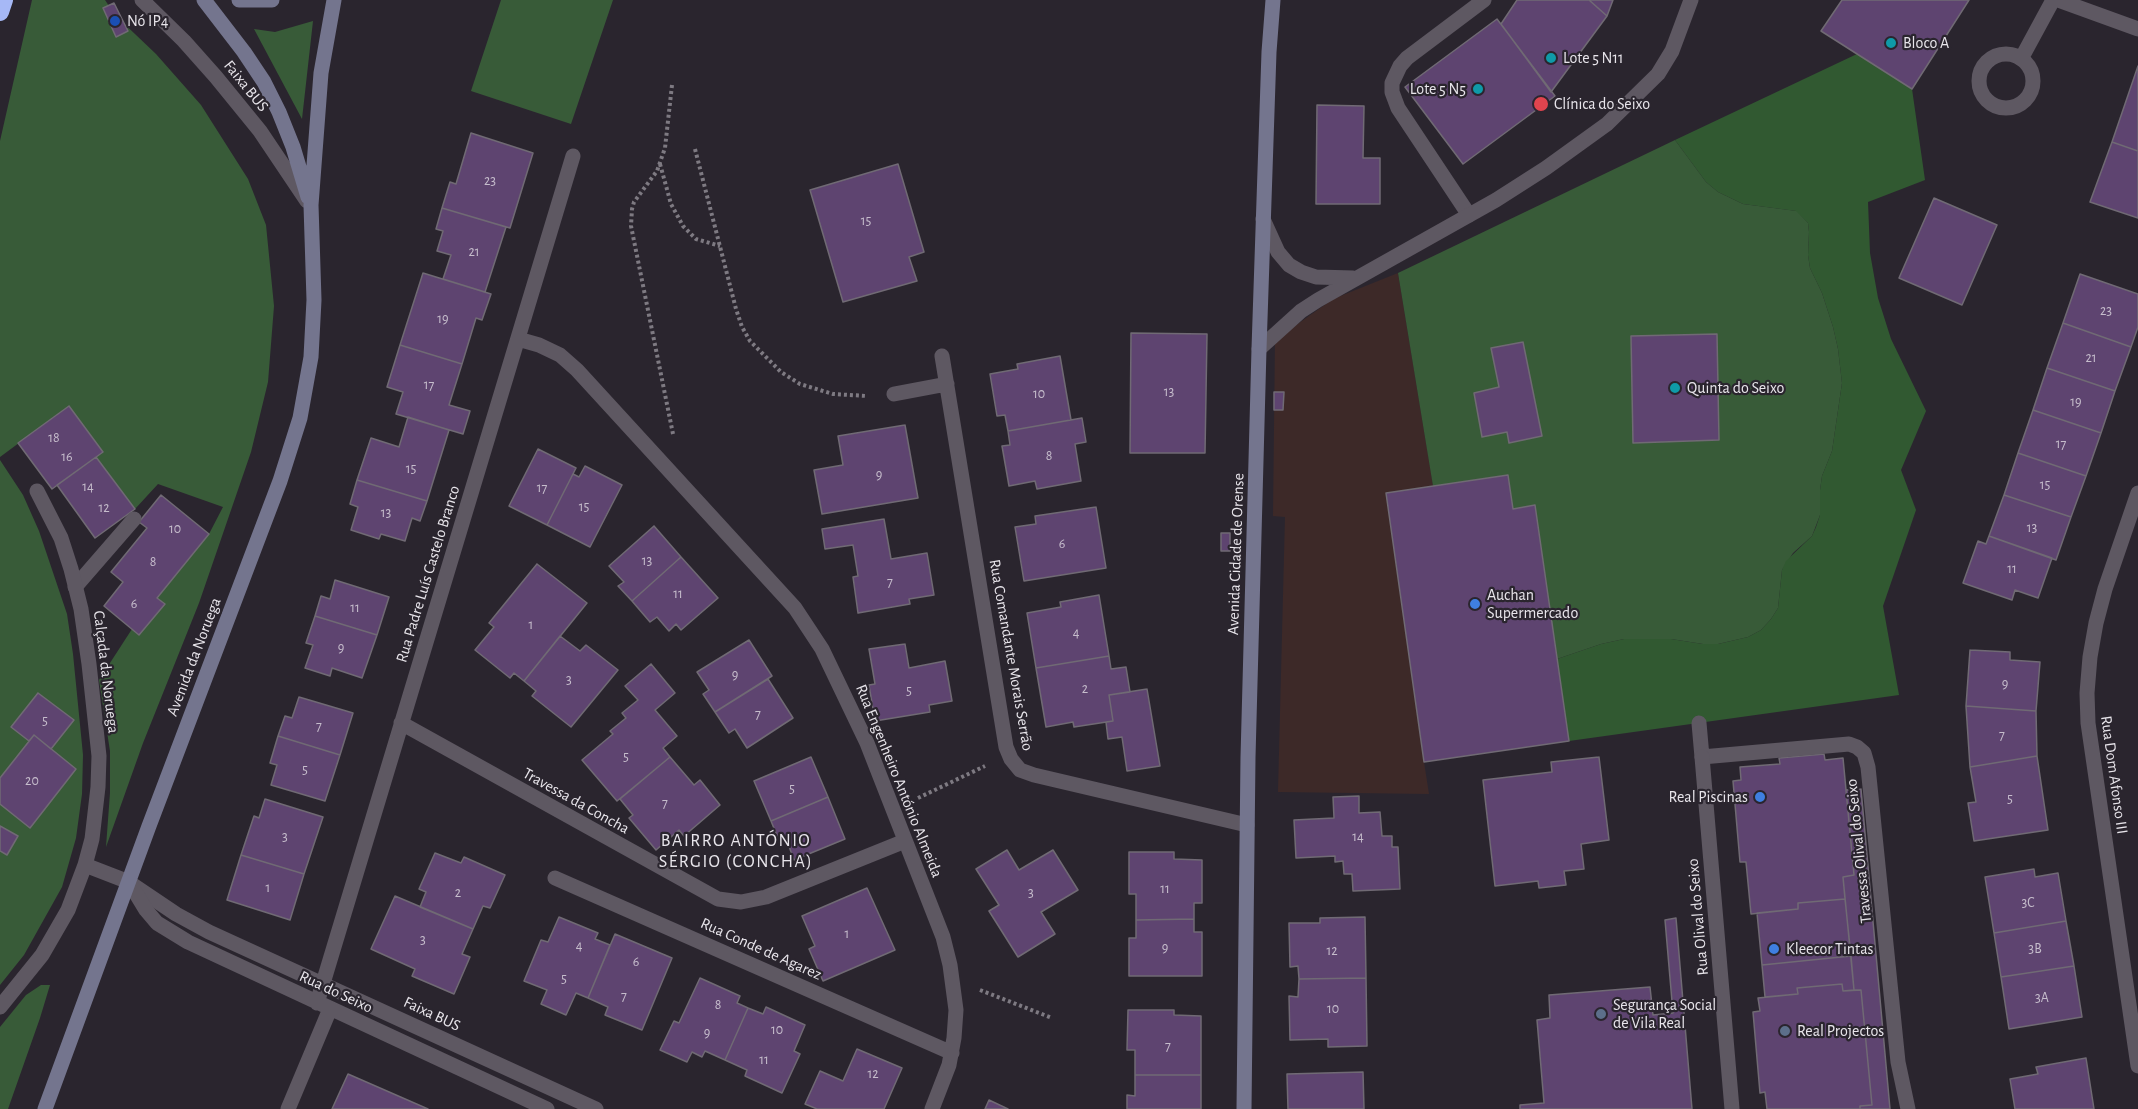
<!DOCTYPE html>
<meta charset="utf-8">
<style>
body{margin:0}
canvas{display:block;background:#2a252e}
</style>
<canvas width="2138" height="1109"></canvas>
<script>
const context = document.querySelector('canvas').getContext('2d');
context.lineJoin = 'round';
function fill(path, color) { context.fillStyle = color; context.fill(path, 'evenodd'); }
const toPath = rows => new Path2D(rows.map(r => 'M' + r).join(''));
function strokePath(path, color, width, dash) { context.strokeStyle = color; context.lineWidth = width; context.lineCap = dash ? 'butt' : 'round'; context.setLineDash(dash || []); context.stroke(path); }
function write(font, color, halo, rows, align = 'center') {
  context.font = font + ' "Alegreya Sans",sans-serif'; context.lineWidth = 4.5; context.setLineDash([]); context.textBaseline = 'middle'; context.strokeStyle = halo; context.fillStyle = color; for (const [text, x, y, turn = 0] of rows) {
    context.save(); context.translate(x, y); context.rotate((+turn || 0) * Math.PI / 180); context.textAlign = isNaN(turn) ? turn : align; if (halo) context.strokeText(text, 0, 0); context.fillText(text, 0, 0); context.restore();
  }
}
fill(toPath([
 [1398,273,1433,485,1508,475,1535,505,1569,741,1424,762,1429,794,1278,792,1285,517,1273,516,1275,340,1333,299]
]), '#3d2928');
fill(toPath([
 [32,0,105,0,115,15,156,54,201,105,248,179,266,225,274,306,268,382,251,452,199,603,143,743,106,847,110,793,110,751,99,680,132,629,139,635,165,604,157,598,209,534,223,507,158,484,135,509,96,457,102,452,69,406,0,457,0,141],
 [501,0,613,0,571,124,471,91],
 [313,21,302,119,254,29,275,32],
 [1675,140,1706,182,1718,192,1743,204,1797,211,1808,223,1809,232,1808,255,1810,268,1822,293,1833,327,1838,349,1842,383,1832,451,1822,476,1820,490,1820,515,1812,536,1793,553,1782,570,1778,608,1771,619,1761,630,1748,637,1718,644,1703,644,1671,639,1624,639,1601,644,1557,659,1535,506,1513,509,1508,475,1433,486,1398,273],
 [1716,334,1719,440,1634,443,1631,336],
 [0,460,23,495,39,531,67,614,73,654,83,755,82,794,76,838,62,887,24,955,0,985],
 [41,985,50,985,40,1018,8,1109,0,1109,0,1027,26,995]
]), '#385b38');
fill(toPath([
 [1857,54,1912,89,1925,180,1868,202,1870,253,1878,298,1891,339,1926,411,1901,470,1916,510,1883,606,1899,695,1569,741,1557,659,1601,644,1624,639,1671,639,1703,644,1718,644,1748,637,1761,630,1771,619,1778,608,1782,570,1786,561,1812,536,1816,527,1820,515,1820,490,1822,476,1832,451,1842,383,1838,349,1833,327,1822,293,1810,268,1808,255,1809,232,1808,223,1796,211,1743,204,1718,192,1706,182,1675,140]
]), '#315931');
const building = toPath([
 [1517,0,1589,0,1607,16,1551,92,1501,24,1517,0],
 [1589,0,1613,0,1607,16,1589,0],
 [1842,0,1969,0,1912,89,1821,31,1842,0],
 [114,3,128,31,116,37,103,8,114,3],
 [1497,19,1555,96,1463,164,1405,87,1497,19],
 [2138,66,2138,151,2112,142,2138,66],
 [1317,105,1364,106,1363,158,1380,158,1380,204,1316,204,1317,105],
 [471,133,533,153,510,228,442,208,450,182,456,184,471,133],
 [2112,142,2138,151,2138,218,2090,202,2112,142],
 [898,164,924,252,909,257,917,281,843,302,810,190,898,164],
 [1934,198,1997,225,1962,305,1899,278,1934,198],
 [442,208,506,227,485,292,443,279,451,255,437,251,443,231,436,229,442,208],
 [423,273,491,294,482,320,476,318,462,364,400,345,423,273],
 [2080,274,2138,294,2138,327,2131,347,2063,323,2080,274],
 [2063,323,2131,347,2115,391,2047,368,2063,323],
 [1131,333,1207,334,1205,453,1130,453,1131,333],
 [1717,334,1719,440,1633,443,1631,336,1717,334],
 [1523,342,1542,436,1509,443,1507,432,1482,437,1474,393,1499,387,1491,348,1523,342],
 [400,345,462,364,449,405,470,411,463,434,396,414,403,392,387,387,400,345],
 [1060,356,1071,420,1008,431,1005,415,997,416,990,374,1018,369,1017,364,1060,356],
 [2047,368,2115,391,2101,433,2033,410,2047,368],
 [1274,392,1284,392,1283,410,1274,410,1274,392],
 [69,406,103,452,52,489,18,443,69,406],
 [2033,410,2101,433,2086,476,2018,453,2033,410],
 [408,417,449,430,427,501,357,480,371,438,399,447,408,417],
 [1082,418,1086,442,1075,444,1081,481,1037,489,1035,481,1009,486,1002,446,1010,445,1008,431,1082,418],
 [905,425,918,498,822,514,814,470,843,465,838,436,905,425],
 [538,449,576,468,547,525,509,506,538,449],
 [2018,453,2086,476,2071,517,2004,495,2018,453],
 [96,457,135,509,95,538,57,485,96,457],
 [585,466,622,485,590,547,547,525,573,474,579,477,585,466],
 [1508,475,1513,509,1535,505,1569,741,1424,762,1386,493,1508,475],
 [357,480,427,501,420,521,412,518,405,541,381,534,379,539,351,530,358,507,350,504,357,480],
 [161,495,209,534,157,598,165,604,139,635,104,606,123,582,111,572,147,528,139,522,161,495],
 [2004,495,2071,517,2056,560,1989,536,2004,495],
 [1096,507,1106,568,1024,581,1015,527,1036,524,1035,516,1096,507],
 [884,519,891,559,927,553,934,595,909,599,910,604,858,613,853,577,858,576,853,545,825,549,822,529,884,519],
 [654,526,681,557,632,601,618,586,624,582,609,566,654,526],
 [1221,533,1230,533,1230,551,1221,551,1221,533],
 [1989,536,2052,558,2038,598,2015,590,2012,600,1963,583,1978,541,1986,544,1989,536],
 [681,557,718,598,681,630,676,624,669,631,657,617,650,622,632,601,681,557],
 [537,564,587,603,524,681,514,673,510,678,475,650,494,627,489,623,537,564],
 [335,580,389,597,377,635,315,616,321,596,330,599,335,580],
 [1099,595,1109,656,1036,668,1027,613,1061,607,1060,602,1099,595],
 [315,616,377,635,362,678,332,668,330,676,305,668,313,645,306,643,315,616],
 [560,636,580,651,586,645,618,670,571,727,532,696,536,691,524,681,560,636],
 [749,640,772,676,715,712,703,694,709,690,697,672,749,640],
 [905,644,909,668,945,661,952,701,929,705,930,712,875,721,869,685,875,684,869,649,905,644],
 [1970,650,2010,652,2010,660,2040,662,2036,711,1966,706,1970,650],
 [1109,656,1111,669,1126,667,1130,692,1109,695,1113,721,1074,727,1073,722,1046,727,1036,668,1109,656],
 [651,664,675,693,655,710,677,736,663,748,670,757,617,801,582,760,613,734,610,731,626,718,622,713,638,700,625,686,651,664],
 [768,679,793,718,747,748,735,729,729,733,715,712,768,679],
 [1147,689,1160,766,1127,771,1122,737,1108,739,1106,722,1113,721,1109,695,1147,689],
 [38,693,74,720,51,749,34,735,29,741,11,727,38,693],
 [299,697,353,713,340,755,278,736,285,716,292,718,299,697],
 [1966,706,2036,711,2037,756,1970,767,1966,706],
 [34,735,76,769,30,828,0,804,0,778,34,735],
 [278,736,340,755,325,801,271,785,277,765,270,763,278,736],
 [1824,754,1825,760,1843,758,1854,875,1843,877,1845,899,1798,903,1798,909,1751,914,1746,862,1740,862,1733,781,1741,780,1740,767,1780,764,1779,758,1824,754],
 [2037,756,2048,830,1974,841,1968,803,1976,802,1970,767,2037,756],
 [670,757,694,785,700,780,720,805,684,836,679,830,656,850,629,818,633,815,620,799,670,757],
 [811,757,828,797,771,821,754,781,811,757],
 [1599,757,1609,840,1581,844,1584,869,1564,871,1566,885,1539,888,1538,881,1495,886,1483,780,1552,772,1551,762,1599,757],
 [1861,789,1890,1109,1860,1109,1860,1106,1872,1105,1861,990,1854,990,1843,877,1854,875,1846,790,1861,789],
 [1359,796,1359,813,1380,812,1382,836,1392,836,1392,847,1398,847,1400,889,1353,891,1352,874,1344,874,1343,861,1335,862,1335,856,1296,858,1294,820,1334,818,1333,797,1359,796],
 [828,797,845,839,794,860,787,841,780,843,771,821,828,797],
 [265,799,323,817,304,874,241,855,254,816,259,818,265,799],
 [0,826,18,836,7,855,0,851,0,826],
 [1007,850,1019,870,1053,850,1078,890,1041,912,1055,934,1018,957,989,911,999,905,976,869,1007,850],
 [1129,852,1174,852,1174,859,1202,860,1202,903,1194,903,1194,919,1136,920,1136,894,1129,894,1129,852],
 [435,853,461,863,464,857,505,875,490,908,483,906,473,929,420,907,426,892,419,889,435,853],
 [241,855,304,874,290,920,227,900,241,855],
 [2034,869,2035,877,2058,873,2066,921,1994,933,1985,877,2034,869],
 [867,888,895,950,823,981,809,949,815,946,802,916,867,888],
 [395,896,473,929,462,954,470,957,454,994,412,976,415,969,371,949,395,896],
 [1845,899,1851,956,1762,965,1757,913,1798,909,1798,903,1845,899],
 [559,917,598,933,595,939,610,945,588,998,576,993,566,1015,541,1004,547,990,524,981,541,940,548,942,559,917],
 [1365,917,1366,978,1299,979,1298,966,1290,967,1289,923,1320,923,1320,918,1365,917],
 [1676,918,1692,1109,1520,1109,1520,1105,1544,1103,1537,1020,1550,1018,1549,995,1650,987,1653,1015,1673,1013,1665,920,1676,918],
 [1194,919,1194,932,1202,932,1202,976,1129,976,1129,938,1136,938,1136,920,1194,919],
 [2066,921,2074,966,2001,977,1994,933,2066,921],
 [615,934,672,958,642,1030,605,1015,608,1007,588,998,615,934],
 [1851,956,1854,990,1843,991,1842,984,1797,988,1798,994,1765,997,1762,965,1851,956],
 [2074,966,2082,1017,2009,1029,2001,977,2074,966],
 [700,978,740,996,737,1003,748,1008,725,1060,705,1051,702,1057,692,1052,687,1062,660,1050,674,1021,679,1023,700,978],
 [1366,978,1367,1046,1328,1047,1328,1039,1290,1040,1289,996,1298,997,1299,979,1366,978],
 [1842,984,1843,991,1861,990,1872,1105,1860,1106,1860,1109,1767,1109,1765,1092,1760,1093,1753,1012,1760,1011,1758,998,1798,994,1797,988,1842,984],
 [766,1007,805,1025,794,1051,800,1054,782,1093,745,1076,747,1070,725,1060,748,1008,763,1014,766,1007],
 [1128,1010,1174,1010,1174,1015,1201,1016,1201,1075,1135,1075,1135,1050,1127,1050,1128,1010],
 [857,1049,902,1068,884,1109,817,1109,805,1104,820,1071,843,1081,857,1049],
 [2086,1058,2094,1109,2015,1109,2010,1079,2038,1074,2036,1067,2086,1058],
 [1363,1072,1364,1109,1288,1109,1287,1074,1363,1072],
 [348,1074,428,1109,332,1109,348,1074],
 [1135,1075,1201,1075,1201,1109,1127,1109,1127,1095,1135,1096,1135,1075],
 [989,1100,1008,1109,985,1109,989,1100]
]);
fill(building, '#5e4470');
strokePath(building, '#706a74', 1.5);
strokePath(toPath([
 [672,85,665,148,657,171,634,202,632,209,631,226,673,434],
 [695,149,736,309,742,327,750,341,781,372,800,384,833,394,867,396],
 [660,164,671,204,683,226,696,239,720,246],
 [918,798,985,766],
 [980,990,1052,1018]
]), '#7e7a82', 4, [3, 3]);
strokePath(toPath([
 [142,0,184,41,216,77,260,131,307,201],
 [1469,215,1398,108,1392,92,1392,83,1400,66,1407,58,1484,0],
 [75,587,134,519],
 [1699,723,1702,757,1849,744,1857,747,1864,753,1868,767,1898,1062,1908,1109],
 [130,883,176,914,209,932,596,1109]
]), '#5e5862', 15);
strokePath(toPath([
 [2058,0,2138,29],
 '1979 81a27 27 0 1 1 54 0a27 27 0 1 1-54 0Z',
 [2021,59,2053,0],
 [1263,219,1278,252,1289,265,1301,272,1316,277,1353,278],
 [518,339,539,345,560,355,577,370,795,608,822,649,867,743,943,937,950,965,956,1010,954,1038,949,1065,932,1109],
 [1259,349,1301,311,1318,300,1496,200,1546,168,1607,124,1658,74,1672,51,1691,0],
 [942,356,1006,747,1011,759,1020,770,1034,775,1247,825],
 [894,394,947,384],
 [37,491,61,538,71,569,81,609,89,664,99,756,98,787,92,839,85,865,129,882,146,910,157,923,188,942,547,1109],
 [2138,493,2105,589,2096,623,2090,657,2087,693,2088,723,2138,1066],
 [401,723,718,899,741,902,766,897,905,841],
 [1702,757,1732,1109],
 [555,878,952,1053],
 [317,1003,573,156],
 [0,1007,42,955,68,910,85,865],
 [288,1109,330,1009]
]), '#5e5862', 15);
strokePath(toPath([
 [204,0,244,52,264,82,279,112,293,147,308,197],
 [239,0,272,0],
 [45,1109,149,826,280,481,300,418,311,357,314,300,311,205,321,73,334,0],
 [1244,1109,1248,757,1259,349,1269,52,1273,0]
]), '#74758e', 15);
strokePath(toPath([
 [0,12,4,0]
]), '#a6b8f6', 18);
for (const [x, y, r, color] of [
 [115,21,6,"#1a4fb4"],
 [1891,43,6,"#0f9aa8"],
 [1551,58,6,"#0f9aa8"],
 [1478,89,6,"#0f9aa8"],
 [1541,104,8,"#e0444e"],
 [1675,388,6,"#0f9aa8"],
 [1475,604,6,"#3f7fe0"],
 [1760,797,6,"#3f7fe0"],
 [1774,949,6,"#3f7fe0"],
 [1601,1014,6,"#5c6f8a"],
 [1785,1031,6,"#5c6f8a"]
]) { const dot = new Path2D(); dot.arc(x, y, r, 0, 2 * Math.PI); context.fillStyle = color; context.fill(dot); strokePath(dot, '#2a252e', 2); }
write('14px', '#c6bdcc', null, [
 ["23",490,181],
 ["15",866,221],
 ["21",474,252],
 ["23",2106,311],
 ["19",443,319],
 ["21",2091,358],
 ["17",429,385],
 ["13",1169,392],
 ["10",1039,394],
 ["19",2076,402],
 ["18",54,438],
 ["17",2061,444],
 ["8",1049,456],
 ["16",67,457],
 ["15",411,469],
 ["9",879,475],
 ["15",2045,485],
 ["14",88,487],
 ["17",542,488],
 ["15",584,507],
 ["12",104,508],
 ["13",386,513],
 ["13",2032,528],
 ["10",175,529],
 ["6",1062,544],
 ["13",647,561],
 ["8",153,562],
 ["11",2012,569],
 ["7",890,582],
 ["11",678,594],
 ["6",134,604],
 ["11",355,608],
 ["1",531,625],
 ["4",1076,633],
 ["9",341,648],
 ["9",735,675],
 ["3",569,680],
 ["9",2005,684],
 ["2",1085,689],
 ["5",909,691],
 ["7",758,714],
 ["5",45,721],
 ["7",319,726],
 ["7",2002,735],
 ["5",626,757],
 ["5",305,770],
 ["20",32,781],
 ["5",792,789],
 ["5",2010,799],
 ["7",665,803],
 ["3",285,837],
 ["14",1358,837],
 ["1",268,888],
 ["11",1165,889],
 ["2",458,893],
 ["3",1031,893],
 ["3C",2028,903],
 ["1",847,934],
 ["3",423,940],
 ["4",579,946],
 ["9",1165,948],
 ["3B",2035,949],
 ["12",1332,951],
 ["6",636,962],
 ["5",564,979],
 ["7",624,996],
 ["3A",2042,998],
 ["8",718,1005],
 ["10",1333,1009],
 ["10",777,1030],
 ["9",707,1033],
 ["7",1168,1046],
 ["11",764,1060],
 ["12",873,1074]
]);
write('16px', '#e8e5eb', '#2a252e', [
 ["Nó IP4",127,21],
 ["Bloco A",1903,43],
 ["Lote 5 N11",1563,58],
 ["Lote 5 N5",1466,89,"right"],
 ["Clínica do Seixo",1554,104],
 ["Quinta do Seixo",1687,388],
 ["Auchan",1487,595],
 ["Supermercado",1487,613],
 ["Real Piscinas",1748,797,"right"],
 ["Kleecor Tintas",1786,949],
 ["Segurança Social",1613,1005],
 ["de Vila Real",1613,1023],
 ["Real Projectos",1797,1031]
], 'left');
write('16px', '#e8e5eb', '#2a252e', [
 ["Faixa BUS",246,86,51],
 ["Avenida Cidade de Orense",1236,554,-88],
 ["Rua Padre Luís Castelo Branco",428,574,-73],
 ["Rua Comandante Morais Serrão",1011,655,80],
 ["Avenida da Noruega",194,657,-69],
 ["Calçada da Noruega",106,672,83],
 ["Rua Dom Afonso III",2114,775,82],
 ["Rua Engenheiro António Almeida",899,781,68],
 ["Travessa da Concha",576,801,29],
 ["Travessa Olival do Seixo",1859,851,-96],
 ["Rua Olival do Seixo",1698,917,-95],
 ["Rua Conde de Agarez",761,949,24],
 ["Rua do Seixo",336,992,25],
 ["Faixa BUS",432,1014,25]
]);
context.letterSpacing = '1.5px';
write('18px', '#e8e5eb', '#2a252e', [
 ["BAIRRO ANTÓNIO",736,841],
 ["SÉRGIO (CONCHA)",736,862]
]);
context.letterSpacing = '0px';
</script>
